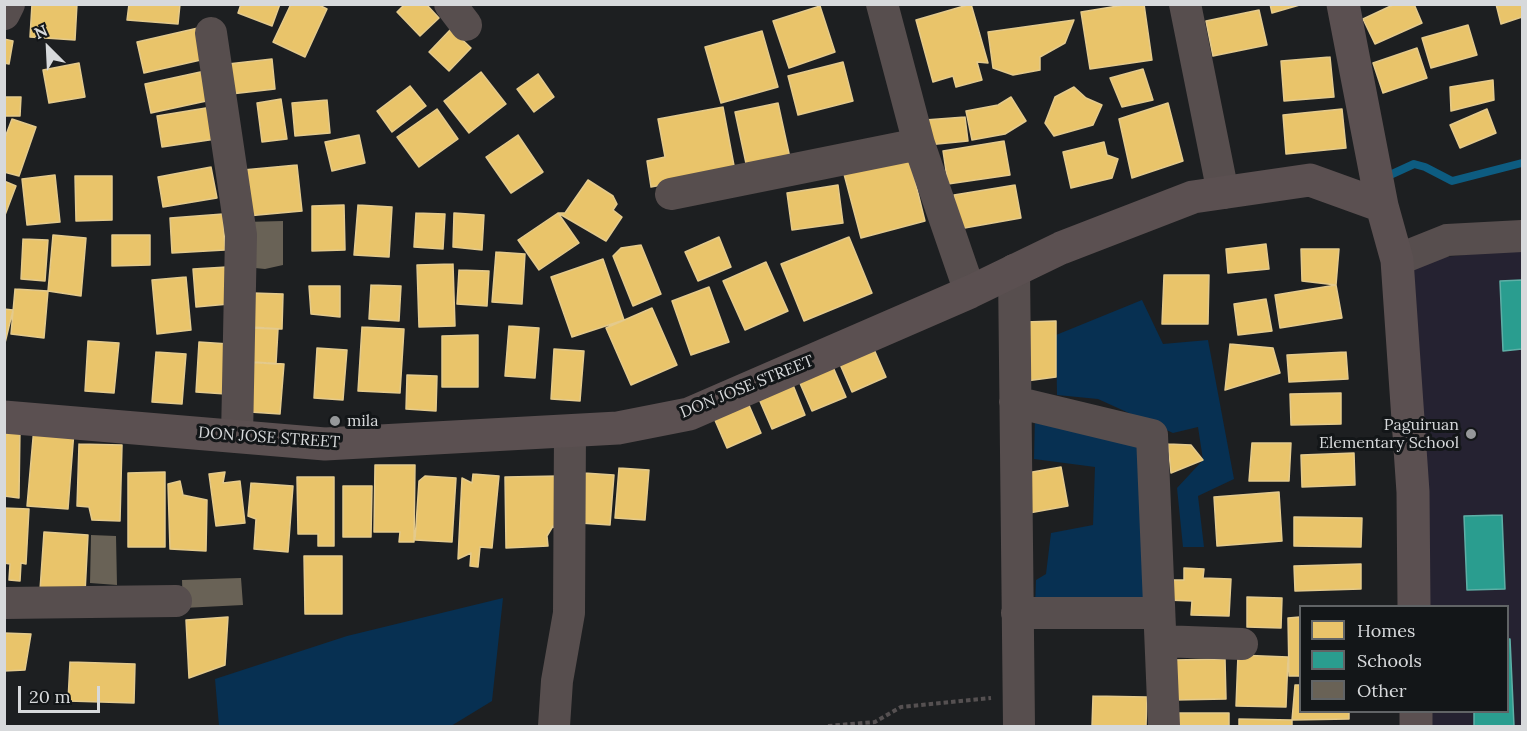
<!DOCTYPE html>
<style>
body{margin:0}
#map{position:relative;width:1527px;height:731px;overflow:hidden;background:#1d1f21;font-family:Lora,serif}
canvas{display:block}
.frame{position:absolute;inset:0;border:6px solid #d7d9db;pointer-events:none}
.legend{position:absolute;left:1299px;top:605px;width:210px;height:108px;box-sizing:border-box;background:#131618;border:2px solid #616466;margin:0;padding:8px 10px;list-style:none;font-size:18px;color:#d7d9db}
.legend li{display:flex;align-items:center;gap:12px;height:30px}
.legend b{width:30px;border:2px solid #616466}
.north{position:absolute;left:18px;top:18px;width:60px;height:60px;-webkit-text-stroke:4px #131618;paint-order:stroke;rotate:336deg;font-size:16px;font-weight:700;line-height:24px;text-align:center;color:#d7d9db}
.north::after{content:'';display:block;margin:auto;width:21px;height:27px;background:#d7d9db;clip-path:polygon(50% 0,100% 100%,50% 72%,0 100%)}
.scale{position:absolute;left:18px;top:686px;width:82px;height:27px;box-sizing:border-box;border:3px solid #d7d9db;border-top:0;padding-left:8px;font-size:18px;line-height:21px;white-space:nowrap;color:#d7d9db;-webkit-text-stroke:4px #131618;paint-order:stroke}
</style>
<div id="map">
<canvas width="1527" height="731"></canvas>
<div class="frame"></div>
<ul class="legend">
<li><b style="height:16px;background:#e9c46a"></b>Homes</li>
<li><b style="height:16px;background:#2a9d8f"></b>Schools</li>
<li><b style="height:16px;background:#696256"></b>Other</li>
</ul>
<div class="north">N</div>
<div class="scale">20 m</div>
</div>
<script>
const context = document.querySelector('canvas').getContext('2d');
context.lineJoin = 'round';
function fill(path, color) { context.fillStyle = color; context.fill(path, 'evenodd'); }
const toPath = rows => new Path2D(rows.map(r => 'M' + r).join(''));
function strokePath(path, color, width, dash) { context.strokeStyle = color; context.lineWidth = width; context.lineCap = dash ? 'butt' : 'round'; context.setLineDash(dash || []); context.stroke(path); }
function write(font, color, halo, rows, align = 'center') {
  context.font = font + ' Lora,serif'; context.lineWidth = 6; context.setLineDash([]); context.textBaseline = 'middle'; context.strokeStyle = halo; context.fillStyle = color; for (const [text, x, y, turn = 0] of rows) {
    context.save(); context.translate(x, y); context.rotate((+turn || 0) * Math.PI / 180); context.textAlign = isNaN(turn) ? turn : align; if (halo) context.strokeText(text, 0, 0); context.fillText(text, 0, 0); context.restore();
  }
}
fill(toPath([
 [1522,248,1522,726,1429,726,1428,712,1508,712,1508,606,1425,606,1413,261]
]), '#252231');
fill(toPath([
 [1142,300,1163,344,1208,340,1234,479,1198,496,1204,547,1183,547,1177,488,1203,460,1198,427,1173,433,1098,399,1057,395,1056,335],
 [1035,415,1145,445,1145,601,1035,606,1036,580,1046,574,1051,533,1093,525,1095,467,1034,459],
 [503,598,492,701,451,726,219,726,215,679,347,636]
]), '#073052');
const homes = toPath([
 [32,4,77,4,75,40,30,37,32,4],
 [129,4,180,4,178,24,127,20,129,4],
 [241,4,280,4,272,26,238,13,241,4],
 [291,4,317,4,327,9,305,57,273,42,291,4],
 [405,4,426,4,439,18,420,36,397,12,405,4],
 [971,4,988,63,977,62,982,80,956,87,953,76,933,82,916,20,971,4],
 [1130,4,1144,4,1152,60,1090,69,1081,12,1130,4],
 [1270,4,1303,4,1272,13,1270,4],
 [1395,4,1414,4,1422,23,1375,44,1363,19,1395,4],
 [1496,4,1522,4,1522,17,1501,24,1496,4],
 [820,6,835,52,789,68,773,21,820,6],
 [1259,10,1267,45,1213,56,1206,21,1259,10],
 [1074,20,1065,43,1040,57,1040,70,1013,75,993,68,988,32,1074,20],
 [1468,25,1477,55,1431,68,1422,38,1468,25],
 [198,28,205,59,144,73,137,42,198,28],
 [451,29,471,48,449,71,429,52,451,29],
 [762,31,778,87,721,103,705,47,762,31],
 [4,39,13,41,9,64,4,63,4,39],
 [1417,48,1427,78,1383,93,1373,63,1417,48],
 [1330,57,1334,97,1284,101,1281,61,1330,57],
 [272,59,275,89,231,94,228,64,272,59],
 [843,62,853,101,798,115,788,76,843,62],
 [79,63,85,97,49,103,43,70,79,63],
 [1143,69,1153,100,1122,107,1110,78,1143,69],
 [205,71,211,100,151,113,145,84,205,71],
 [481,72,506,104,469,133,444,101,481,72],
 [538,74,554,97,534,112,517,89,538,74],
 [1493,80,1494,100,1451,111,1450,87,1493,80],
 [410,86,426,106,392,132,377,111,410,86],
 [1074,87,1086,98,1102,105,1093,125,1054,136,1045,123,1055,97,1074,87],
 [4,97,21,97,20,116,4,116,4,97],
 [1011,97,1026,121,1005,134,972,140,966,111,998,105,1011,97],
 [281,99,287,139,262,142,257,103,281,99],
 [327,100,330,133,295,136,292,103,327,100],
 [778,103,790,158,747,168,735,112,778,103],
 [1168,103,1183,161,1132,178,1119,119,1168,103],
 [212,107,216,139,162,147,157,116,212,107],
 [723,107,735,171,651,187,647,161,665,157,658,119,723,107],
 [437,109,458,139,419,167,397,137,437,109],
 [1342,109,1346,148,1286,154,1283,115,1342,109],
 [1487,109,1496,133,1460,148,1450,125,1487,109],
 [965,117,968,141,927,145,925,120,965,117],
 [12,119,36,127,19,176,4,172,4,140,12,119],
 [359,135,365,163,332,171,325,142,359,135],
 [518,135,543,172,511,193,486,157,518,135],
 [1004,141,1010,175,948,184,943,151,1004,141],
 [1104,142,1107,155,1118,159,1112,178,1071,188,1063,152,1104,142],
 [909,157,925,221,861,238,844,174,909,157],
 [297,165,302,211,247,216,243,170,297,165],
 [211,167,217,198,163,207,158,177,211,167],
 [55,175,60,222,27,225,22,179,55,175],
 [75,176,112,176,112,220,76,221,75,176],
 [588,180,613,196,617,204,613,210,622,217,606,241,558,213,565,213,588,180],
 [4,181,16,186,5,215,4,215,4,181],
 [838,185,843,223,792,230,787,193,838,185],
 [1015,185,1021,218,959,229,954,195,1015,185],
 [344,205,345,250,312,251,312,206,344,205],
 [358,205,392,207,389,257,354,255,358,205],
 [416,213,445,214,443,249,414,247,416,213],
 [454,213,484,215,482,250,453,247,454,213],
 [558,213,579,243,539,270,518,240,558,213],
 [223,214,225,250,172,253,170,218,223,214],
 [53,235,86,238,81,296,48,291,53,235],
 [112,235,150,235,150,265,112,266,112,235],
 [719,237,731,267,698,281,685,252,719,237],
 [849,237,872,293,804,321,781,264,849,237],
 [23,239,48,240,45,281,21,279,23,239],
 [1266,244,1269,269,1228,273,1226,249,1266,244],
 [641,245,661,294,633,306,613,256,621,248,641,245],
 [1301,249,1339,249,1336,285,1302,281,1301,249],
 [496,252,525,254,522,304,492,302,496,252],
 [603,259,624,320,572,337,551,277,603,259],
 [766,262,788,311,745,330,723,281,766,262],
 [453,264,455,326,419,327,417,265,453,264],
 [227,267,229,304,196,307,193,269,227,267],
 [459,270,489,271,487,306,457,304,459,270],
 [1164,275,1209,275,1208,324,1162,324,1164,275],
 [186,277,191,330,157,334,152,280,186,277],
 [371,285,401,286,399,321,369,319,371,285],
 [1336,285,1342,318,1280,328,1275,295,1336,285],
 [309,286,340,286,340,317,311,314,309,286],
 [709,287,729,342,691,355,672,301,709,287],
 [15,289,48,291,44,338,11,334,15,289],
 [253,293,283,294,282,329,252,327,253,293],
 [1266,299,1272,331,1238,335,1234,304,1266,299],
 [652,308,677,365,631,385,606,328,652,308],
 [4,309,13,310,4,347,4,309],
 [1056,321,1056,377,1026,381,1024,322,1056,321],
 [509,326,539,328,535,378,505,376,509,326],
 [362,327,404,329,400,393,358,391,362,327],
 [248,328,278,329,276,364,246,362,248,328],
 [478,335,478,387,442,387,442,336,478,335],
 [88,341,119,343,114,393,85,391,88,341],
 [199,342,229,344,226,394,196,392,199,342],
 [1230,344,1273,348,1280,373,1225,390,1230,344],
 [873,347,886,377,852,392,839,362,873,347],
 [317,348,347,350,343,400,314,398,317,348],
 [554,349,584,351,580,401,551,399,554,349],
 [156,352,186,354,182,404,152,402,156,352],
 [1346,352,1348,379,1289,382,1287,355,1346,352],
 [254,362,284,364,280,414,250,412,254,362],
 [833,367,846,397,812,411,799,381,833,367],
 [407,375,437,376,436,411,406,409,407,375],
 [793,385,805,415,772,429,759,399,793,385],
 [1341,393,1341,424,1291,425,1290,394,1341,393],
 [748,403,761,433,727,448,714,418,748,403],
 [4,425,20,427,19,498,4,496,4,425],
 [34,427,74,431,68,509,27,506,34,427],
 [1252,443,1291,443,1289,481,1249,481,1252,443],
 [79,444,122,445,120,521,92,520,89,507,77,506,79,444],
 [1168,444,1191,445,1203,460,1171,473,1168,444],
 [1354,453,1355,485,1302,487,1301,455,1354,453],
 [375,465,415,465,414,542,399,542,400,532,374,532,375,465],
 [1061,467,1068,506,1029,513,1021,474,1061,467],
 [619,468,649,470,645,520,615,518,619,468],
 [165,472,165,547,128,547,128,473,165,472],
 [225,472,223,483,240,481,245,523,216,526,209,474,225,472],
 [584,473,614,475,610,525,580,523,584,473],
 [473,474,499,476,492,548,480,547,478,567,470,566,471,553,458,559,462,478,472,483,473,474],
 [425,476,456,478,452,542,415,540,419,481,425,476],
 [559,476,559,530,553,526,547,536,548,546,506,548,505,477,559,476],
 [297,477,334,477,334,546,318,546,318,534,298,534,297,477],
 [180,481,183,495,207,500,206,551,170,549,168,484,180,481],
 [251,483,293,486,288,552,254,549,256,519,248,516,251,483],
 [343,486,372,486,371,537,343,537,343,486],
 [1279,492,1282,541,1217,546,1214,497,1279,492],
 [4,508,29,509,26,564,21,563,20,581,9,580,10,564,4,563,4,508],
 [1294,517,1362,518,1361,547,1294,546,1294,517],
 [44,532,88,535,85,593,40,590,44,532],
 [304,556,342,556,342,614,305,614,304,556],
 [1361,564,1361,589,1295,591,1294,566,1361,564],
 [1184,568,1204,569,1203,578,1231,579,1229,616,1191,615,1192,601,1167,600,1168,580,1184,580,1184,568],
 [1247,597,1282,598,1281,628,1247,627,1247,597],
 [228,617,225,665,189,678,186,620,228,617],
 [1300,617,1300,676,1289,676,1288,618,1300,617],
 [4,633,31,634,25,670,4,671,4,633],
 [1238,655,1288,657,1286,707,1236,706,1238,655],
 [1225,659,1226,699,1174,700,1174,660,1225,659],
 [70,662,135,664,134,703,68,701,70,662],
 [1295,685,1300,685,1300,712,1349,712,1349,719,1292,720,1295,685],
 [1093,696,1147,697,1146,726,1092,726,1093,696],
 [1179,713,1229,713,1229,726,1179,726,1179,713],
 [1239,719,1292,720,1292,726,1239,726,1239,719]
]);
fill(homes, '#e9c46a');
strokePath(homes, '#e4ca8c', 1.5);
const schools = toPath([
 [1522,280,1522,349,1503,351,1500,281,1522,280],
 [1502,515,1505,589,1467,590,1464,516,1502,515],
 [1508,639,1510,639,1514,726,1474,726,1474,712,1508,712,1508,639]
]);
fill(schools, '#2a9d8f');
strokePath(schools, '#5eafa6', 1.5);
strokePath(toPath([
 [1390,175,1414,164,1425,167,1452,181,1522,163]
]), '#0d5c81', 8);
fill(toPath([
 [283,221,283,265,265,269,245,267,244,222],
 [91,535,116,536,117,585,90,583],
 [241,578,243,605,183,608,182,580]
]), '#696256');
strokePath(toPath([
 [828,726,875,722,901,707,991,698]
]), '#555051', 4, [4.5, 3]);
strokePath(toPath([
 [450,4,466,25],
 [882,4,919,144,970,292],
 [1185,4,1223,193],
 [4,14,9,4],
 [211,33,241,235,237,437],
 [671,194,919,144],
 [1397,260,1447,240,1522,236],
 [1014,270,1019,726],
 [1015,402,1152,435,1164,726],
 [4,603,176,601],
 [1017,613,1159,613],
 [1161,641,1242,644],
 [554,726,557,681,569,613,570,431]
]), '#574e4e', 32);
strokePath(toPath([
 [1343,4,1382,206,1397,260,1413,492,1414,606],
 [4,417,325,444,618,428,689,414,970,292,1061,248,1193,197,1310,180,1382,206],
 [1416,712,1416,726]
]), '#5b5051', 33);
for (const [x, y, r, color] of [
 [335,421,6,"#96989a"],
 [1471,434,6,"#96989a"]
]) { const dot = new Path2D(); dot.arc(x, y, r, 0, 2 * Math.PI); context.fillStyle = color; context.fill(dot); strokePath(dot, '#131618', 2); }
write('16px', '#d7d9db', '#131618', [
 ["DON JOSE STREET",747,387,-22],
 ["DON JOSE STREET",269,438,4]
]);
write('16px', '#d7d9db', '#131618', [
 ["mila",347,421],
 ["Paguiruan",1459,425,"right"],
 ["Elementary School",1459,443,"right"]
], 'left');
</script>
